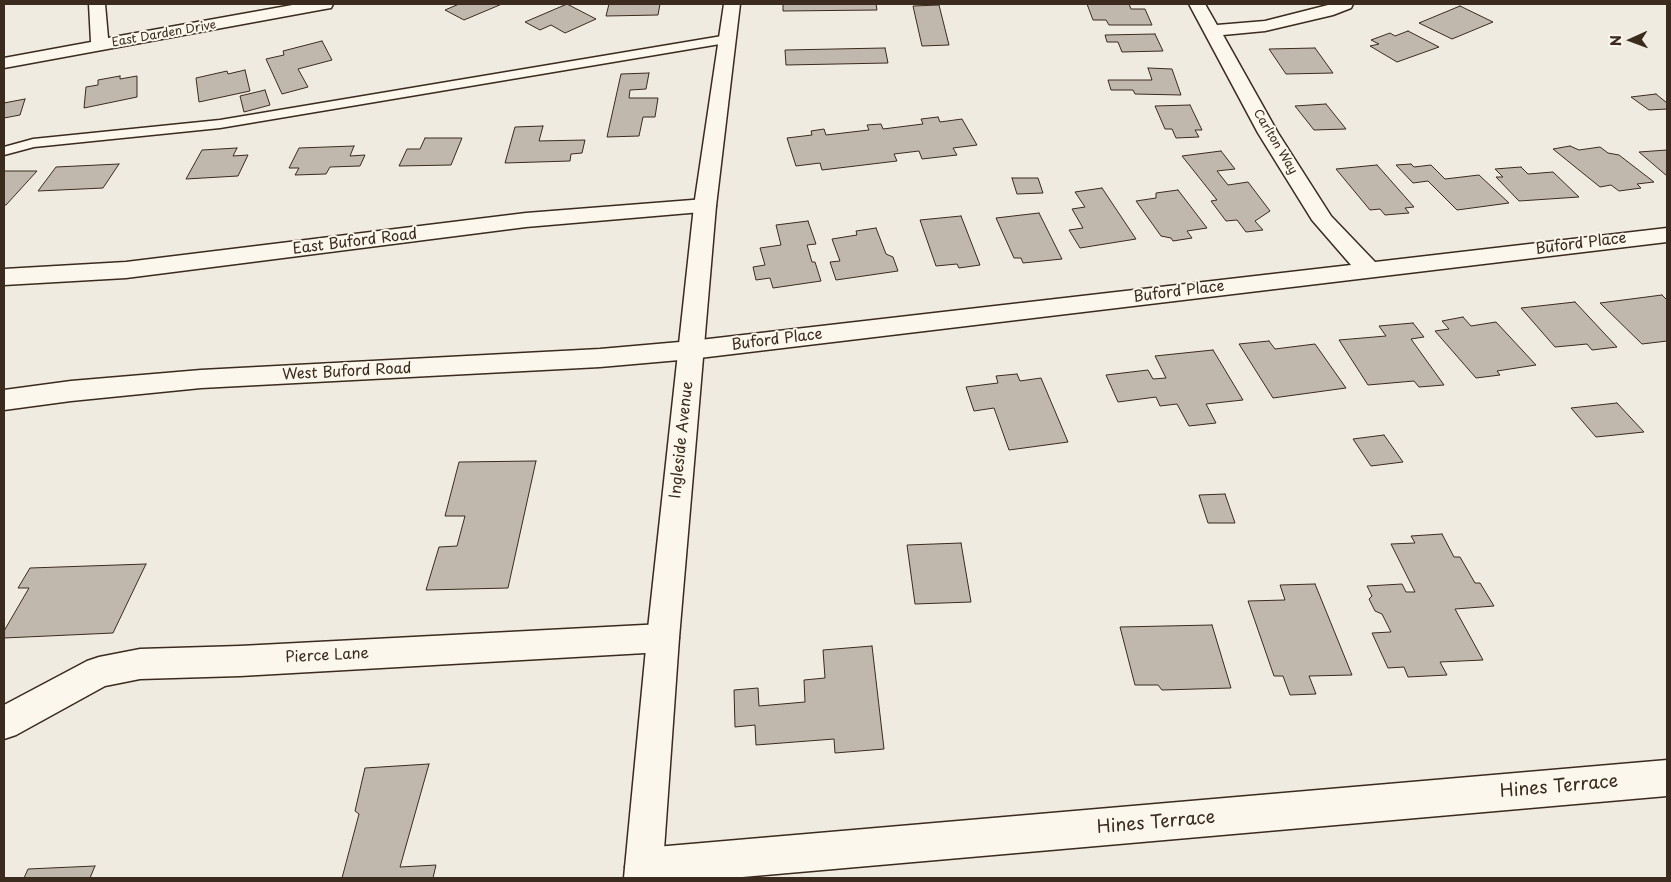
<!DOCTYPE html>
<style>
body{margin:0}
#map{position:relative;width:1671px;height:882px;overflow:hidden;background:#f0ebe0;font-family:"Playpen Sans",sans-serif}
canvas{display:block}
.frame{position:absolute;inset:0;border:5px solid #3b2a1e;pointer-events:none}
.north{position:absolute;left:1606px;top:15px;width:50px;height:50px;-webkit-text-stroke:4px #fbf7ec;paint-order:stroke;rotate:268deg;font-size:14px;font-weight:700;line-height:20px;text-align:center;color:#3b2a1e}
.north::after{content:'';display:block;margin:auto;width:18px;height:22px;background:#3b2a1e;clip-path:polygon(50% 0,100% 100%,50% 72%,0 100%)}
</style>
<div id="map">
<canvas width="1671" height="882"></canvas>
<div class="frame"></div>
<div class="north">N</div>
</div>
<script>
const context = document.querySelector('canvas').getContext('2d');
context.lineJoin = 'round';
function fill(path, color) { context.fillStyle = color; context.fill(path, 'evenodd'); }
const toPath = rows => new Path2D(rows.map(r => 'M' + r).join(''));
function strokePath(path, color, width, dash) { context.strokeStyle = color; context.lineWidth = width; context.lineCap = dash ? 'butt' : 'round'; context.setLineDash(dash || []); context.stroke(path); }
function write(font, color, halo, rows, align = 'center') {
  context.font = font + ' "Playpen Sans",sans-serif'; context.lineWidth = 4; context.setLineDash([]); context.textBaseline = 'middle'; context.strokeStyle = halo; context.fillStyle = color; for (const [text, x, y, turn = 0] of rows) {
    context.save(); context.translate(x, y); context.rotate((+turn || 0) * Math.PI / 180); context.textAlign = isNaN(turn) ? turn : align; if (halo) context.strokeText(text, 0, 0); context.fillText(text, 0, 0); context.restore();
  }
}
const building = toPath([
 [459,4,502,4,464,20,445,10,459,4],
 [567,4,596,19,565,33,551,25,540,30,525,22,567,4],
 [609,4,660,4,658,15,606,16,609,4],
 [783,4,876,4,877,10,783,11,783,4],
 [1087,4,1129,4,1131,9,1145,9,1152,25,1109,25,1106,20,1093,20,1087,4],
 [939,5,949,45,922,46,913,6,939,5],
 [1460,6,1493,22,1452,39,1419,23,1460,6],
 [1408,31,1439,47,1397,62,1370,46,1379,44,1371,40,1390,33,1395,36,1408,31],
 [1155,34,1163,51,1122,52,1118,42,1107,42,1105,35,1155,34],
 [322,41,332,60,298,69,308,87,282,94,266,59,284,55,283,51,322,41],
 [885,48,888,63,786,65,785,50,885,48],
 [1315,48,1333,73,1286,74,1269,49,1315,48],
 [1148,68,1172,69,1181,95,1135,94,1133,90,1111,90,1108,80,1152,80,1148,68],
 [245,70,250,91,199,102,196,78,227,71,228,74,245,70],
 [649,73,646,89,630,90,629,98,658,98,655,117,643,117,639,136,607,137,621,74,649,73],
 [120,76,120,79,137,76,137,97,84,108,86,87,98,85,98,80,120,76],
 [265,90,270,105,244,112,240,96,265,90],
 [1656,94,1667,103,1667,109,1649,110,1631,97,1656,94],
 [25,99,20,115,4,118,4,103,25,99],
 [1326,104,1346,129,1314,130,1295,106,1326,104],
 [1190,105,1202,130,1195,130,1199,137,1176,138,1172,129,1165,129,1155,106,1190,105],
 [938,117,940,122,962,119,977,145,953,148,957,155,922,159,919,151,894,154,897,161,822,170,820,163,796,166,787,138,812,135,811,131,824,129,826,135,869,130,867,125,881,124,883,129,923,124,921,119,938,117],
 [543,126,539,141,585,140,582,153,571,154,570,161,505,163,515,127,543,126],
 [425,138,462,138,451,165,399,166,407,149,420,149,425,138],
 [354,146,350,156,365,155,360,166,330,167,326,174,295,175,299,168,289,168,299,148,354,146],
 [1570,146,1579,150,1600,147,1608,153,1619,155,1654,182,1637,184,1641,188,1619,191,1611,185,1600,187,1553,149,1570,146],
 [237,148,233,156,248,155,238,176,186,179,202,150,237,148],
 [1667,150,1667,176,1639,152,1667,150],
 [1221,151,1235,169,1217,171,1228,185,1248,182,1270,211,1255,221,1263,230,1246,232,1237,220,1226,221,1211,201,1217,200,1182,156,1221,151],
 [119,164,103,188,38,191,56,167,119,164],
 [1411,164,1414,167,1431,165,1445,179,1479,175,1509,203,1457,210,1428,181,1413,183,1396,165,1411,164],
 [1377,165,1414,207,1405,208,1409,213,1385,215,1380,209,1370,210,1336,169,1377,165],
 [1521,167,1528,174,1553,172,1579,197,1519,201,1496,177,1503,177,1495,169,1521,167],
 [4,171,37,171,6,205,4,205,4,171],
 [1012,178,1038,178,1043,193,1017,194,1012,178],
 [1102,188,1136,239,1080,248,1069,230,1083,228,1072,209,1085,207,1075,192,1102,188],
 [1178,190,1207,228,1187,231,1192,238,1173,241,1171,238,1161,236,1136,201,1156,198,1156,193,1178,190],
 [1039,213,1062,259,1023,263,1021,258,1014,258,996,218,1039,213],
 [961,216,980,265,959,268,957,264,936,266,920,220,961,216],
 [808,221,816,244,807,245,812,262,815,262,821,281,773,288,770,278,756,280,753,267,765,265,760,248,781,245,776,225,808,221],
 [876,228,886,254,893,257,898,271,836,280,830,262,840,261,832,239,857,235,856,231,876,228],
 [1662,295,1667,300,1667,341,1642,344,1600,303,1662,295],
 [1575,302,1617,347,1592,350,1587,344,1555,347,1521,308,1575,302],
 [1463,317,1471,326,1496,322,1536,365,1497,371,1500,375,1476,378,1435,331,1449,329,1442,321,1463,317],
 [1413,323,1424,337,1411,339,1444,385,1419,387,1414,381,1368,385,1339,340,1386,336,1379,326,1413,323],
 [1269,341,1275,349,1315,344,1346,388,1273,398,1239,344,1269,341],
 [1213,350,1243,400,1206,404,1216,423,1189,426,1177,404,1160,406,1156,397,1118,402,1106,375,1148,370,1153,379,1166,378,1155,356,1213,350],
 [1017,374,1020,381,1041,378,1068,442,1009,450,994,408,974,411,966,387,998,383,996,376,1017,374],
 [1617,403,1644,432,1596,437,1571,408,1617,403],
 [1384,435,1403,462,1371,466,1353,439,1384,435],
 [536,461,508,588,426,590,439,547,457,546,465,516,445,516,459,462,536,461],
 [1225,494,1235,523,1208,523,1199,495,1225,494],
 [1442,534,1454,557,1460,557,1475,583,1480,583,1494,606,1455,609,1483,660,1440,662,1447,675,1408,677,1404,667,1388,668,1372,633,1391,632,1382,614,1375,611,1369,599,1372,596,1367,586,1402,584,1406,592,1415,592,1391,544,1415,543,1411,536,1442,534],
 [961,543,971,602,915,604,907,545,961,543],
 [146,564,113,633,4,638,4,631,29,588,18,588,30,568,146,564],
 [1315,584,1352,675,1309,676,1316,694,1290,695,1283,676,1274,676,1248,601,1285,600,1280,585,1315,584],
 [1212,625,1231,688,1162,690,1158,685,1135,685,1120,627,1212,625],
 [872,646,884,749,835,753,834,739,756,745,755,725,735,727,734,690,758,688,759,706,805,702,804,680,825,678,823,650,872,646],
 [429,764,400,867,436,865,433,878,342,878,359,814,355,811,365,768,429,764],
 [95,866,90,878,24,878,28,869,95,866]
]);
fill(building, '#c0b8ad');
strokePath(building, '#3b2a1e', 1);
const service = toPath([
 [728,35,734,39,732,42,220,128,34,147,4,155,4,147,33,139,220,120,728,35]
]);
const minor = toPath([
 [89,4,105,4,108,38,298,4,333,4,331,8,325,9,4,68,4,58,91,42,89,4],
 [1189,4,1205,4,1217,25,1265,21,1332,4,1353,4,1351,8,1333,15,1265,31,1223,35,1278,133,1331,216,1375,262,1667,228,1667,242,691,359,600,367,201,388,71,401,4,410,4,390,71,381,201,370,600,349,691,341,1351,265,1312,220,1258,133,1189,4],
 [705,199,713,201,716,206,713,211,526,227,126,278,4,285,4,269,126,262,526,213,705,199],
 [663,624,674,628,679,638,674,648,663,652,240,676,140,679,105,686,16,735,4,739,4,705,87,661,99,657,140,649,240,646,663,624],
 [1667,760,1667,796,731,878,630,878,625,867,631,854,644,848,1667,760]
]);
const tertiary = toPath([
 [724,4,740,4,716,206,679,638,662,878,624,878,647,638,694,206,724,4]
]);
strokePath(service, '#3b2a1e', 3);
strokePath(minor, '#3b2a1e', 3);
strokePath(tertiary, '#3b2a1e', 3);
fill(service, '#fbf7ec');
fill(minor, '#fbf7ec');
fill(tertiary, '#fbf7ec');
write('12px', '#3b2a1e', '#fbf7ec', [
 ["East Darden Drive",164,34,-10],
 ["Carlton Way",1275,142,59]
]);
write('15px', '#3b2a1e', '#fbf7ec', [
 ["East Buford Road",355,242,-7],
 ["Buford Place",1581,244,-7],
 ["Buford Place",1179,292,-7],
 ["Buford Place",777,340,-7],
 ["West Buford Road",347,372,-3],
 ["Ingleside Avenue",682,440,-84],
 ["Pierce Lane",327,656,-3]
]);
write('18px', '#3b2a1e', '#fbf7ec', [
 ["Hines Terrace",1559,787,-5],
 ["Hines Terrace",1156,823,-5]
]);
</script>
